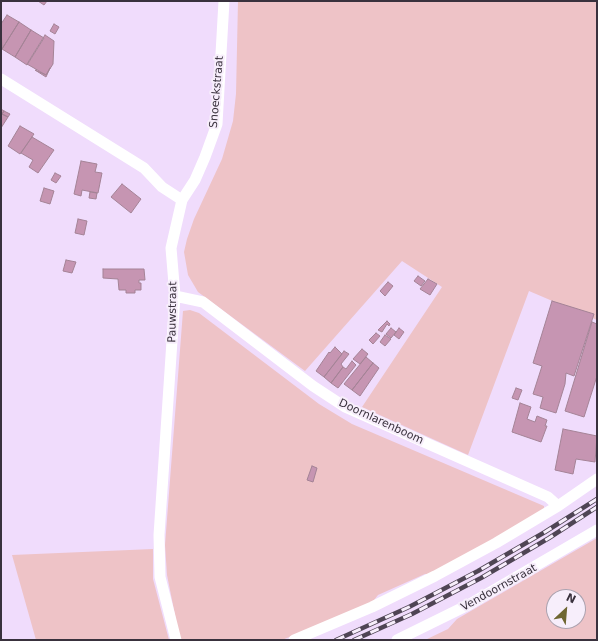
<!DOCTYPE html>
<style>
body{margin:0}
#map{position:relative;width:598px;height:641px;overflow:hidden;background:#f0dcfc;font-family:"DejaVu Sans",sans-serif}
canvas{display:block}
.frame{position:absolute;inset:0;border:2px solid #39313d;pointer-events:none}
.north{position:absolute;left:546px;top:589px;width:40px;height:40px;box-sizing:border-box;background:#f7eefb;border:1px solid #aba2af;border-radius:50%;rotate:26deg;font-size:11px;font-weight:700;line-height:16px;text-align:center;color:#39313d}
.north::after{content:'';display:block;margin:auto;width:14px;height:18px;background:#6f6632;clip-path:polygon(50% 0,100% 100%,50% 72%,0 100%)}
</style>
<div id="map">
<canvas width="598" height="641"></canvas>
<div class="frame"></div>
<div class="north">N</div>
</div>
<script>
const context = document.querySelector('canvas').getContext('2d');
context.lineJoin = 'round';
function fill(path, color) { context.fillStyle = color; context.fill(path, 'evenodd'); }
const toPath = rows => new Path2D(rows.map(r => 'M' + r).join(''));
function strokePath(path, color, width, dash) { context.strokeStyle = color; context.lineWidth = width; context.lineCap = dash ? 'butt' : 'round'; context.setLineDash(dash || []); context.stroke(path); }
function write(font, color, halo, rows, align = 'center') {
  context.font = font + ' "DejaVu Sans",sans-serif'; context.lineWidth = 4; context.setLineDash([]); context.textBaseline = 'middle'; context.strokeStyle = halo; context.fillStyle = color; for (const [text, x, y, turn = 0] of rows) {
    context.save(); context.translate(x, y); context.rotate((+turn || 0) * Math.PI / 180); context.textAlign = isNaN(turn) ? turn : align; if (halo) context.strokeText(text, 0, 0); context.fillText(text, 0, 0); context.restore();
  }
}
fill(toPath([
 [238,1,597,1,597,320,529,291,468,455,362,407,442,287,402,261,305,371,198,292,188,275,184,252,187,239,194,219,222,159,233,121,236,94],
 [190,310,199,313,319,404,352,424,544,506,544,511,434,574,425,574,378,595,371,604,282,640,180,640,167,575,165,545,183,311],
 [597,538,597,640,425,640,448,629,457,619],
 [554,597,578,597,578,621,554,621],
 [153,549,153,579,169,640,36,640,12,555]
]), '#eec3c7');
const building = toPath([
 [38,1,47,1,44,5,38,1],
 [7,15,19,22,2,49,1,24,7,15],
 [19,22,31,30,15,57,2,49,19,22],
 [54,24,59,27,55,34,50,31,54,24],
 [31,30,44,38,27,65,15,57,31,30],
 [45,35,54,41,53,64,46,75,27,64,45,35],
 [50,68,46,77,35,70,46,75,50,68],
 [1,109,4,111,2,114,8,117,1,128,1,109],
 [4,111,10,114,8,117,2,114,4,111],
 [20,126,34,134,20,154,8,146,20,126],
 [32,137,54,150,38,173,29,167,33,160,21,153,32,137],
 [81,161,97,164,95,172,102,173,98,193,82,190,81,196,74,194,81,161],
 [55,173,61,176,56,183,51,180,55,173],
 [122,184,141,199,131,213,111,197,122,184],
 [44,188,54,191,50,204,40,201,44,188],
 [90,192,97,193,96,199,89,198,90,192],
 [78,219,87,221,84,235,75,233,78,219],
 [66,260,76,262,72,273,63,271,66,260],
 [103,269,144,269,145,280,139,280,139,283,141,283,141,290,135,290,135,293,126,293,126,290,119,290,118,279,103,278,103,269],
 [418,276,425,281,421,286,414,281,418,276],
 [428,279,437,284,430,295,420,289,428,279],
 [388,282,393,286,385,296,380,291,388,282],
 [552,301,594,314,574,376,566,373,565,384,556,413,540,408,543,397,533,394,542,366,533,363,552,301],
 [387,321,390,324,389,326,387,324,382,332,378,330,387,321],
 [592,322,597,324,597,376,584,417,565,411,592,322],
 [391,328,396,332,391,338,386,334,391,328],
 [399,328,404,332,399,339,394,335,399,328],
 [376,333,380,336,373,344,369,340,376,333],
 [385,335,391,339,385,346,380,342,385,335],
 [335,347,342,354,324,377,316,371,329,352,330,353,335,347],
 [362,349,368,354,360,364,353,359,362,349],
 [344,351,349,354,341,364,343,367,331,383,324,377,344,351],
 [366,357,373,363,352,390,344,384,366,357],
 [352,361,356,365,338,388,331,383,343,367,346,369,352,361],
 [373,363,379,368,360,396,352,390,373,363],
 [516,388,522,390,518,400,512,398,516,388],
 [520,403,531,407,527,419,535,422,537,416,547,420,545,426,547,426,541,442,512,432,520,403],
 [563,429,597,436,595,462,576,459,573,474,555,470,563,429],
 [312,466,317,468,313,482,307,480,312,466]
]);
fill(building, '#c695b2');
strokePath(building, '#a48396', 1);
strokePath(toPath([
 [1,79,144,168,162,187,182,200],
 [175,296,203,302,313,386,345,407,548,497,558,506],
 [176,640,160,577,159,535,175,296,171,248,182,200,195,180,205,157,217,124,224,1],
 [294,640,372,607,435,576,496,543,558,506,597,479],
 [397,640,470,604,597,530]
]), '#fff', 11);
const rail = toPath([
 [336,640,409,607,478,571,545,532,597,499],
 [354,640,412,614,481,578,549,538,597,507]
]);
strokePath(rail, '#4f4554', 4.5);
strokePath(rail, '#f7eefb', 3, [9]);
write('11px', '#39313d', '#f7eefb', [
 ["Snoeckstraat",217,92,-85],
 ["Pauwstraat",173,312,-89],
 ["Doornlarenboom",381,422,25],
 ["Vendoornstraat",499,588,-29]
]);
</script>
